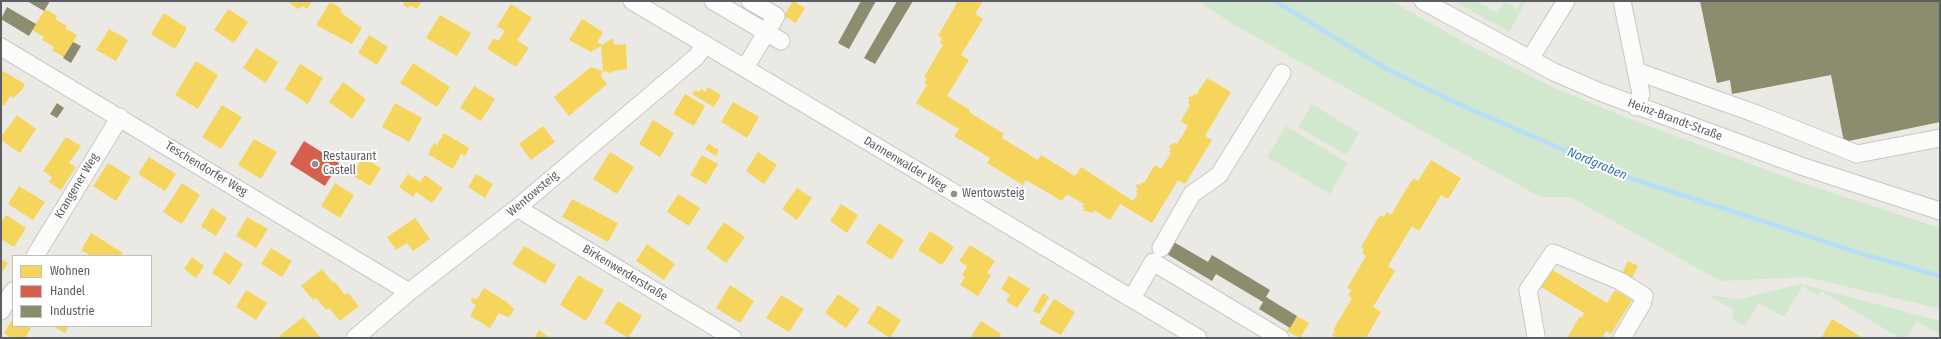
<!DOCTYPE html>
<meta charset="utf-8">
<style>
body{margin:0}
#map{position:relative;width:1941px;height:339px;overflow:hidden;background:#ebe9e4;font-family:"Fira Sans Condensed",sans-serif}
canvas{display:block}
.frame{position:absolute;inset:0;border:2px solid #5a5e63;pointer-events:none}
.legend{position:absolute;left:12px;top:255px;width:140px;height:72px;box-sizing:border-box;background:#fff;border:1px solid #bdbfc1;margin:0;padding:5px 7px;list-style:none;font-size:12px;color:#5a5e63}
.legend li{display:flex;align-items:center;gap:8px;height:20px}
.legend b{width:20px;border:1px solid #bdbfc1}
</style>
<div id="map">
<canvas width="1941" height="339"></canvas>
<div class="frame"></div>
<ul class="legend">
<li><b style="height:11px;background:#f6d55c"></b>Wohnen</li>
<li><b style="height:11px;background:#d6604d"></b>Handel</li>
<li><b style="height:11px;background:#8c8c6e"></b>Industrie</li>
</ul>
</div>
<script>
const context = document.querySelector('canvas').getContext('2d');
context.lineJoin = 'round';
function fill(path, color) { context.fillStyle = color; context.fill(path, 'evenodd'); }
const toPath = rows => new Path2D(rows.map(r => 'M' + r).join(''));
function strokePath(path, color, width, dash) { context.strokeStyle = color; context.lineWidth = width; context.lineCap = dash ? 'butt' : 'round'; context.setLineDash(dash || []); context.stroke(path); }
function write(font, color, halo, rows, align = 'center') {
  context.font = font + ' "Fira Sans Condensed",sans-serif'; context.lineWidth = 4; context.setLineDash([]); context.textBaseline = 'middle'; context.strokeStyle = halo; context.fillStyle = color; for (const [text, x, y, turn = 0] of rows) {
    context.save(); context.translate(x, y); context.rotate((+turn || 0) * Math.PI / 180); context.textAlign = isNaN(turn) ? turn : align; if (halo) context.strokeText(text, 0, 0); context.fillText(text, 0, 0); context.restore();
  }
}
fill(toPath([
 [1198,1,1391,1,1471,46,1548,85,1622,116,1799,182,1940,228,1940,309,1807,277,1720,281,1570,197,1540,197,1231,23],
 [1454,1,1477,1,1497,13,1504,3,1507,3,1517,9,1522,1,1526,1,1509,32],
 [1312,104,1359,133,1346,155,1298,127],
 [1286,126,1348,163,1330,194,1267,157],
 [1801,284,1940,321,1940,335,1917,321,1907,338,1900,338,1821,291,1818,295,1803,286,1784,317,1759,303,1745,326,1731,318,1735,311,1708,295,1739,299]
]), '#d2e8ce');
fill(toPath([
 [288,1,312,1,307,9,303,6,298,9,289,3],
 [405,1,422,1,417,9,410,5,408,8,403,5],
 [793,1,805,8,796,23,784,16],
 [953,1,983,1,975,14,983,19,961,55,969,60,947,96,970,110,969,112,1004,134,1002,138,1038,160,1041,155,1075,176,1081,167,1133,201,1138,193,1136,192,1138,188,1135,187,1137,184,1140,185,1142,182,1144,183,1155,165,1161,169,1171,153,1169,152,1171,148,1169,147,1171,144,1173,145,1174,142,1177,144,1188,126,1181,121,1190,105,1188,103,1190,100,1188,99,1190,96,1192,97,1194,94,1196,95,1207,78,1231,92,1205,136,1212,140,1185,184,1178,180,1152,223,1120,204,1110,220,1094,210,1092,213,1083,210,1085,208,1082,207,1084,204,1067,194,1062,201,1026,180,1023,185,987,163,990,158,954,136,959,129,916,103,927,85,924,83,927,79,924,77,943,45,940,43,942,38,938,36,957,3],
 [330,2,342,9,340,12,362,28,352,44,316,25],
 [511,4,532,18,517,40,529,48,516,67,487,49,494,38,498,41,505,31,497,26],
 [45,9,57,16,55,19,67,26,65,28,77,35,64,57,52,50,54,47,42,40,44,37,32,30],
 [228,9,248,22,234,43,214,30],
 [164,13,187,28,175,49,151,34],
 [440,15,471,33,457,56,426,38],
 [582,19,603,32,597,42,602,45,613,38,614,45,626,44,627,69,614,71,611,73,604,71,600,75,607,84,569,116,554,97,591,67,603,71,601,46,591,52,569,40],
 [109,29,128,40,116,61,96,50],
 [369,35,388,47,377,65,358,53],
 [256,48,278,62,266,83,243,68],
 [196,61,218,75,198,109,175,95],
 [413,63,450,87,437,107,400,83],
 [300,64,323,78,308,104,285,89],
 [1,70,25,84,21,91,13,98,10,96,4,106,1,104],
 [343,82,366,99,352,119,329,102],
 [474,86,495,99,481,121,460,108],
 [708,87,721,95,714,107,692,94,695,90,699,92,701,89,705,92],
 [685,94,705,106,694,126,673,114],
 [733,102,759,117,747,138,721,122],
 [395,103,422,118,409,142,382,127],
 [222,105,242,117,221,149,202,137],
 [17,115,36,129,20,153,1,140,1,137],
 [653,120,674,133,660,157,639,144],
 [543,126,555,142,531,160,519,144],
 [444,133,469,148,465,156,461,154,453,169,428,154,434,143,437,145],
 [66,137,81,146,69,163,76,167,61,190,49,182,52,177,43,171],
 [254,139,277,152,261,179,238,165],
 [709,144,719,150,716,156,705,149],
 [610,152,634,167,617,194,593,179],
 [758,152,777,165,764,184,746,171],
 [702,155,718,164,706,184,690,175],
 [149,157,176,174,165,191,138,174],
 [363,157,381,168,370,186,352,175],
 [1431,160,1461,178,1448,199,1441,195,1419,231,1412,226,1388,266,1395,271,1373,307,1381,312,1366,338,1336,338,1332,335,1335,331,1333,330,1352,298,1348,295,1351,290,1347,288,1366,256,1362,253,1364,249,1361,247,1380,215,1384,217,1387,212,1391,215,1410,183,1414,178,1418,181],
 [108,163,131,177,116,201,93,186],
 [408,174,420,182,425,175,443,188,432,203,416,192,413,197,399,187],
 [476,174,493,184,485,198,468,187],
 [182,183,200,195,182,224,163,212],
 [335,183,354,195,340,218,321,206],
 [19,186,45,202,33,220,8,204],
 [797,188,812,198,797,220,782,209],
 [678,194,700,208,689,226,667,212],
 [572,199,618,223,608,242,562,217],
 [841,204,858,215,847,233,830,221],
 [212,208,227,218,216,236,201,226],
 [6,215,26,228,14,247,1,239,1,223],
 [247,217,268,229,256,248,236,236],
 [415,218,430,239,413,251,407,243,396,250,387,237],
 [724,222,745,237,726,263,706,248],
 [879,223,904,240,892,260,866,243],
 [930,231,954,247,942,265,918,250],
 [91,233,123,253,121,256,91,256,81,250],
 [647,244,675,264,664,280,636,261],
 [970,245,995,261,987,273,991,275,978,296,960,285,965,277,962,275,967,266,959,261],
 [524,246,556,265,545,284,512,264],
 [271,248,292,261,282,277,261,264],
 [225,252,243,264,230,285,212,273],
 [192,257,204,266,196,278,184,269],
 [1,259,8,263,1,274],
 [1628,261,1638,266,1631,280,1621,275],
 [322,269,333,283,335,282,345,295,348,293,359,306,340,321,329,308,326,310,316,298,313,300,301,286],
 [1551,269,1607,303,1615,290,1632,300,1611,334,1606,331,1602,338,1567,338,1580,316,1581,318,1584,313,1541,287],
 [578,275,604,290,586,321,560,305],
 [1009,276,1030,289,1017,308,1006,301,1010,295,1001,289],
 [730,285,754,301,740,323,716,308],
 [484,288,508,303,514,309,510,316,507,317,499,313,490,328,470,316,476,305,472,303,471,300,472,298,477,299],
 [246,290,267,303,256,320,236,307],
 [1043,293,1049,297,1039,314,1033,311],
 [838,294,860,309,846,328,825,313],
 [781,295,804,309,789,332,766,318],
 [1054,299,1075,312,1061,335,1039,323],
 [618,301,642,316,628,338,604,323],
 [878,305,901,320,890,338,867,323],
 [1297,316,1309,323,1300,338,1287,331],
 [303,317,321,338,277,338],
 [13,318,13,326,28,326,31,328,25,338,11,338,4,333],
 [1832,319,1863,338,1821,338],
 [981,321,1001,334,999,338,970,338],
 [52,326,69,326,65,333],
 [539,330,550,338,534,338]
]), '#f6d55c');
fill(toPath([
 [304,141,339,163,325,186,290,164]
]), '#d6604d');
fill(toPath([
 [27,1,50,1,44,11],
 [861,1,876,1,849,49,838,43],
 [897,1,913,1,875,64,864,58],
 [1700,1,1940,1,1940,122,1844,142,1831,75,1732,94,1730,80,1717,83],
 [7,7,36,24,29,36,1,19],
 [73,42,81,46,71,63,63,58],
 [57,103,64,108,57,118,50,114],
 [1172,241,1208,262,1212,255,1270,290,1266,297,1297,316,1290,328,1259,309,1263,302,1216,274,1212,281,1165,253]
]), '#8c8c6e');
strokePath(toPath([
 [1275,1,1385,68,1454,102,1624,176,1863,254,1940,276]
]), '#b6def7', 4.5);
const minor = toPath([
 [632,1,1198,338],
 [713,1,781,41],
 [1423,1,1554,72,1600,92,1801,166,1940,211],
 [1622,1,1641,94,1636,107],
 [1,47,409,292],
 [1530,59,1566,1],
 [745,68,776,16,750,1],
 [1636,71,1754,113,1857,154,1940,138],
 [517,208,733,338],
 [1161,248,1192,194,1219,175,1282,73],
 [35,256,120,117],
 [1132,298,1153,262,1280,338],
 [1,311,13,291],
 [355,338,409,292,517,208,696,57,705,45],
 [1535,338,1536,336,1528,290,1553,253,1620,281,1644,296,1642,304,1622,338]
]);
strokePath(minor, '#c7c7c7', 19);
strokePath(minor, '#fcfcfb', 17);
for (const [x, y, r, color] of [
 [315,164,4,"#8d8f90"],
 [954,194,4,"#8d8f90"]
]) { const dot = new Path2D(); dot.arc(x, y, r, 0, 2 * Math.PI); context.fillStyle = color; context.fill(dot); strokePath(dot, '#fff', 1.5); }
write('12px', '#5a5e63', '#fff', [
 ["Heinz-Brandt-Straße",1675,120,20],
 ["Dannenwalder Weg",905,164,31],
 ["Teschendorfer Weg",206,169,31],
 ["Krangener Weg",77,186,-59],
 ["Wentowsteig",533,194,-40],
 ["Birkenwerderstraße",625,273,31]
]);
write('12px', '#5a5e63', '#fff', [
 ["Restaurant",323,157],
 ["Castell",323,171],
 ["Wentowsteig",962,194]
], 'left');
write('italic 13px', '#3676ad', '#fff', [
 ["Nordgraben",1597,164,23]
]);
</script>
